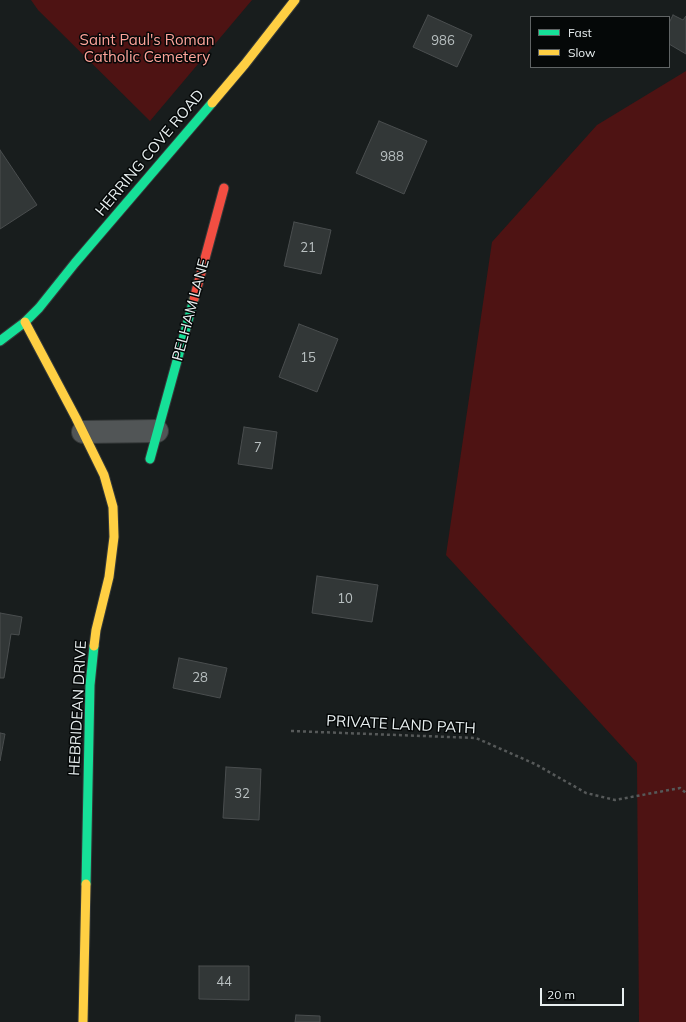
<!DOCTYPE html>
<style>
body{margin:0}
#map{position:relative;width:686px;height:1022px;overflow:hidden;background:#181d1d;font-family:Mulish,sans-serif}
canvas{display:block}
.legend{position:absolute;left:530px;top:16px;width:140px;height:52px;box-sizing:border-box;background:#050808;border:1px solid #606465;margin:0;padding:5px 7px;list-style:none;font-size:12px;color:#e8eff0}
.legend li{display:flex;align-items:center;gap:8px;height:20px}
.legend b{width:20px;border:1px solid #606465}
.scale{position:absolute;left:540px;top:988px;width:84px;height:18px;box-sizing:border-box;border:2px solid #e8eff0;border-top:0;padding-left:5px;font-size:12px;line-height:14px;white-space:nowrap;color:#e8eff0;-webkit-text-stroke:3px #050808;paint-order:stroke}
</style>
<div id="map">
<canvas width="686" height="1022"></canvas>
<ul class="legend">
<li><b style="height:5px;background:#16e098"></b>Fast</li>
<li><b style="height:5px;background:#ffcf43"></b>Slow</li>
</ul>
<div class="scale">20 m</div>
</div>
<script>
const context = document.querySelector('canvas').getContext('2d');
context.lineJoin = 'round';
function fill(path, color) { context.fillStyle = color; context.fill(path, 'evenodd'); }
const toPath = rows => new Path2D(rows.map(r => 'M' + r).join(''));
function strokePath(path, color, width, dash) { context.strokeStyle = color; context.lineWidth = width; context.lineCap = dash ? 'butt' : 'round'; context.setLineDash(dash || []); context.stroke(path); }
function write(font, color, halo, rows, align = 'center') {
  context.font = font + ' Mulish,sans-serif'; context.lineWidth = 3; context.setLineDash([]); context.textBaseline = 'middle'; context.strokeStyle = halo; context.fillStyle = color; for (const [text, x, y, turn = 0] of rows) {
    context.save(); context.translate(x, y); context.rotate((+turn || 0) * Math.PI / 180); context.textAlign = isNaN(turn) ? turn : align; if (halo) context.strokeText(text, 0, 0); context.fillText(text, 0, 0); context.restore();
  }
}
fill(toPath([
 [31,0,252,0,150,121,38,10],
 [686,71,686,1022,639,1022,637,763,446,555,492,242,597,125]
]), '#4e1313');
const building = toPath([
 [428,15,472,35,457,67,413,47,428,15],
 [673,15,683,20,686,16,686,54,669,44,669,23,673,15],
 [379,121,427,141,404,194,356,173,379,121],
 [0,150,37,205,0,229,0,150],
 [294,222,331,230,321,274,284,266,294,222],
 [299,324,338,339,317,392,279,377,299,324],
 [244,427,277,432,272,469,238,464,244,427],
 [317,576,378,585,372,622,312,613,317,576],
 [0,613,22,617,19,635,11,634,4,678,0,678,0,613],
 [179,658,227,668,220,698,173,688,179,658],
 [0,733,5,734,0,761,0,733],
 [226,767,261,769,259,820,223,818,226,767],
 [199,966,249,966,249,1000,199,999,199,966],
 [296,1015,320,1016,320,1022,295,1022,296,1015]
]);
fill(building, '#323737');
strokePath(building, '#4a4e4f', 1);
const street = toPath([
 [83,432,157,431]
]);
const fast = toPath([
 [0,341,25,322,39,308,75,263,212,103],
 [150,459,194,299],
 [86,884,90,685,94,646]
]);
const slow = toPath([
 [212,103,245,64,295,0],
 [25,322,76,418,104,475,113,507,114,537,109,577,96,630,94,646],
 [83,1022,86,884]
]);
const jam = toPath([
 [194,299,224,188]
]);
strokePath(street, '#353939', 24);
strokePath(fast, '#353939', 11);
strokePath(slow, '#353939', 11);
strokePath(jam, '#353939', 11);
strokePath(toPath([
 [291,731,476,738,535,764,586,793,615,800,680,788,686,793]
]), '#565959', 2.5, [3, 3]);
strokePath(street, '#515556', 22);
strokePath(fast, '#16e098', 9);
strokePath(slow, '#ffcf43', 9);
strokePath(jam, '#f24e42', 9);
write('13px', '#bac1c2', null, [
 ["986",443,41],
 ["988",392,157],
 ["21",308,248],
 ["15",308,358],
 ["7",258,448],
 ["10",345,599],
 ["28",200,678],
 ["32",242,794],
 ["44",224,982]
]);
write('15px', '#fea39a', '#050808', [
 ["Saint Paul's Roman",147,40],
 ["Catholic Cemetery",147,57]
]);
write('15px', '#e8eff0', '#050808', [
 ["HERRING COVE ROAD",150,153,-50],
 ["PELHAM LANE",191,310,-75],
 ["HEBRIDEAN DRIVE",78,708,-87],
 ["PRIVATE LAND PATH",401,725,3]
]);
</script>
